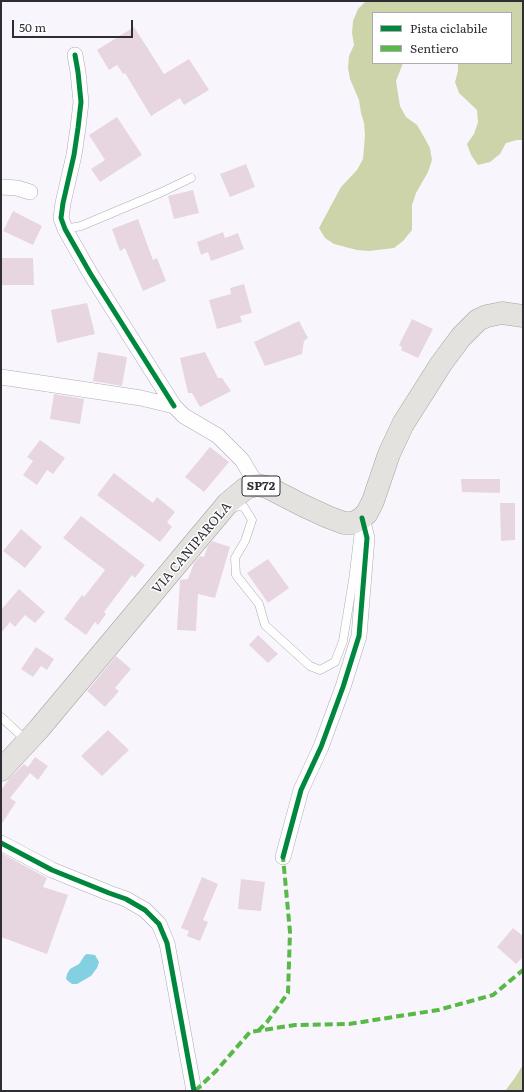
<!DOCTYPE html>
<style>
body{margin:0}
#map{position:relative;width:524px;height:1092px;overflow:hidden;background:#f8f6fc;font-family:Literata,serif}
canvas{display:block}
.frame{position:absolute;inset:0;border:2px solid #2f2d34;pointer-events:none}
.legend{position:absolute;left:372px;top:12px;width:140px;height:52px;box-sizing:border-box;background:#fff;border:1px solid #acabae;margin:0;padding:5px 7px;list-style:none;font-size:12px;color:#2f2d34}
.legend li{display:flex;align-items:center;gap:8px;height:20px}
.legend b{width:20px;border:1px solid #acabae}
.scale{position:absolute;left:12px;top:20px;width:121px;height:18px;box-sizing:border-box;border:2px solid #2f2d34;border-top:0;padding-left:5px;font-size:12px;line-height:14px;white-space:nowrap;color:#2f2d34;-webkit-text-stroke:3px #fff;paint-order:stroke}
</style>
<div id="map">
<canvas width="524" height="1092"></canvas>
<div class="frame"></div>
<ul class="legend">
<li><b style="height:5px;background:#00873e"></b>Pista ciclabile</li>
<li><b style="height:5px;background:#58b947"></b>Sentiero</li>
</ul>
<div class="scale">50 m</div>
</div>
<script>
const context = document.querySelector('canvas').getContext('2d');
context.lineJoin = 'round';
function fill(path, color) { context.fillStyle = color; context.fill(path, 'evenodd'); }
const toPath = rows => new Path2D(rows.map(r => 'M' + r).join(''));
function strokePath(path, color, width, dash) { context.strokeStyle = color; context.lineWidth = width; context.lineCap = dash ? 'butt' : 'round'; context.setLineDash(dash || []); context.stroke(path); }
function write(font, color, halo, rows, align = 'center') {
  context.font = font + ' Literata,serif'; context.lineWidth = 3; context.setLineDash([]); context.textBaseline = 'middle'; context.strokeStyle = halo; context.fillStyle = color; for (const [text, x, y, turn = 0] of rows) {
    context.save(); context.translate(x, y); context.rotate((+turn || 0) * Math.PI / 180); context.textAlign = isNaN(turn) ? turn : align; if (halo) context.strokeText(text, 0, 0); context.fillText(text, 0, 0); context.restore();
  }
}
fill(toPath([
 [366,1,523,1,523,140,517,140,506,143,500,154,490,162,478,165,471,155,467,144,474,134,478,122,477,110,459,93,455,82,458,71,458,63,511,63,511,13,373,13,373,63,403,63,396,81,400,106,406,117,417,125,424,137,430,148,432,160,428,172,416,193,412,205,412,230,403,241,394,248,369,251,357,250,334,244,325,238,319,228,341,187,357,170,363,159,365,135,364,123,361,113,359,100,350,79,348,68,349,56,354,45,352,33,353,21,358,9],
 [523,1065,523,1091,505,1091,514,1079]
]), '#ced4aa');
fill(toPath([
 [87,954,95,955,99,962,97,968,91,976,77,984,72,984,68,981,66,979,67,974,70,969,79,964,85,955]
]), '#82d0e1');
fill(toPath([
 [134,27,164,74,189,59,209,90,184,105,180,98,151,116,125,73,123,74,117,65,109,70,97,50],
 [117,117,142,155,100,182,91,169,105,160,89,135],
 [246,164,255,187,230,197,220,174],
 [193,190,199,213,174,219,168,196],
 [13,211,42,226,33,245,3,231],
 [138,219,153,260,157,258,166,281,143,291,125,248,120,251,112,229],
 [223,232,225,238,238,233,244,249,211,261,208,252,201,255,197,242],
 [1,258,33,258,34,285,1,285],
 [244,284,252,313,240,316,242,322,217,329,209,300,231,294,230,288],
 [87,303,95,334,57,343,51,310],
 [412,319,433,329,418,358,401,350,402,347,399,345],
 [299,321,308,338,304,341,302,354,265,366,254,342],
 [98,352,127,357,122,386,93,381],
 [205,352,218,378,222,378,231,391,200,407,192,393,188,393,180,358],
 [54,394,84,399,80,424,50,419],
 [40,440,65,458,53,474,47,470,37,485,23,475,33,461,27,457],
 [210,447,229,462,204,492,185,477],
 [114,473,153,503,157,497,175,512,167,522,172,527,160,542,97,495],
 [461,479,500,479,500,493,462,492],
 [500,503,515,503,515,540,501,541],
 [81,516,145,565,135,578,132,575,104,612,106,614,98,625,95,622,86,635,64,619,82,595,84,597,105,570,63,538],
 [21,529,42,547,25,568,3,551],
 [212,541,230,547,215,598,198,594,196,631,177,630,180,580,188,579,194,563,200,556,204,557,208,546],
 [268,559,289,588,268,603,247,573],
 [19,589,45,612,35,623,25,615,15,627,10,622,1,633,1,610],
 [258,635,278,654,268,663,249,645],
 [36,647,54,659,47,670,41,666,33,677,21,669],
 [116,656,131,669,115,688,119,691,105,707,87,691],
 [108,730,129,750,102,776,81,756],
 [35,757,48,766,38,780,30,773,10,798,16,802,1,825,1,790,9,779,24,764,28,767],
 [1,853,47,878,43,887,68,895,47,954,1,937],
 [202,877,218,884,203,920,208,922,200,941,187,936,189,931,181,928],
 [241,879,265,882,261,911,238,909],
 [513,928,523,936,523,957,516,964,497,947]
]), '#e7d6e0');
const lane = toPath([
 [65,229,81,226,162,192,191,178],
 [232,509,238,506,244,507,252,520,245,541,235,558,236,575,259,604,265,625,310,666,320,670,335,662,343,641,353,580,359,531,356,526],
 [1,717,27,741]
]);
const street = toPath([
 [75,55,78,72,81,102,78,128,74,155,63,203,61,218,65,229,90,273,174,406],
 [1,187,17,188,30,192],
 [1,377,141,398,174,406,184,416,218,436,242,460,257,485],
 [1,843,52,870,109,893,126,899,145,910,159,924,167,943,194,1091],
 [283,857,301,790,321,747,343,687,359,636,367,538,362,518]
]);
const primary = toPath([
 [1,770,38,730,228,503,246,488,257,485,267,487,304,506,328,517,344,523,353,523,362,518,367,513,373,501,389,454,403,424,441,364,461,337,478,320,487,316,502,313,523,316]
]);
strokePath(lane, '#aeacb2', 9);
strokePath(street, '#aeacb2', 16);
strokePath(primary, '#a7a39d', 23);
strokePath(lane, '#fefeff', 8);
strokePath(street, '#fefeff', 15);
strokePath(primary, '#e4e2de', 22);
strokePath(toPath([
 [258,1031,267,1022,288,993,290,932,283,857],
 [195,1091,216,1071,250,1032,295,1025,349,1024,438,1010,493,995,523,970]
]), '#58b947', 4, [8, 4]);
strokePath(toPath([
 [75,55,78,72,81,102,78,128,74,155,63,203,61,218,65,229,90,273,174,406],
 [1,843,52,870,109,893,126,899,145,910,159,924,167,943,194,1091],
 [283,857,301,790,321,747,343,687,359,636,367,538,362,518]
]), '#00873e', 5);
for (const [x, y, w] of [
 [261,486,38]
]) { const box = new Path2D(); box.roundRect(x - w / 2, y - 10, w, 20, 3); context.fillStyle = '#fff'; context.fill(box); strokePath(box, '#2f2d34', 1); }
write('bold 12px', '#2f2d34', null, [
 ["SP72",261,486]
]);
write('13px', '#2f2d34', '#fff', [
 ["VIA CANIPAROLA",192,548,-50]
]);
</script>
